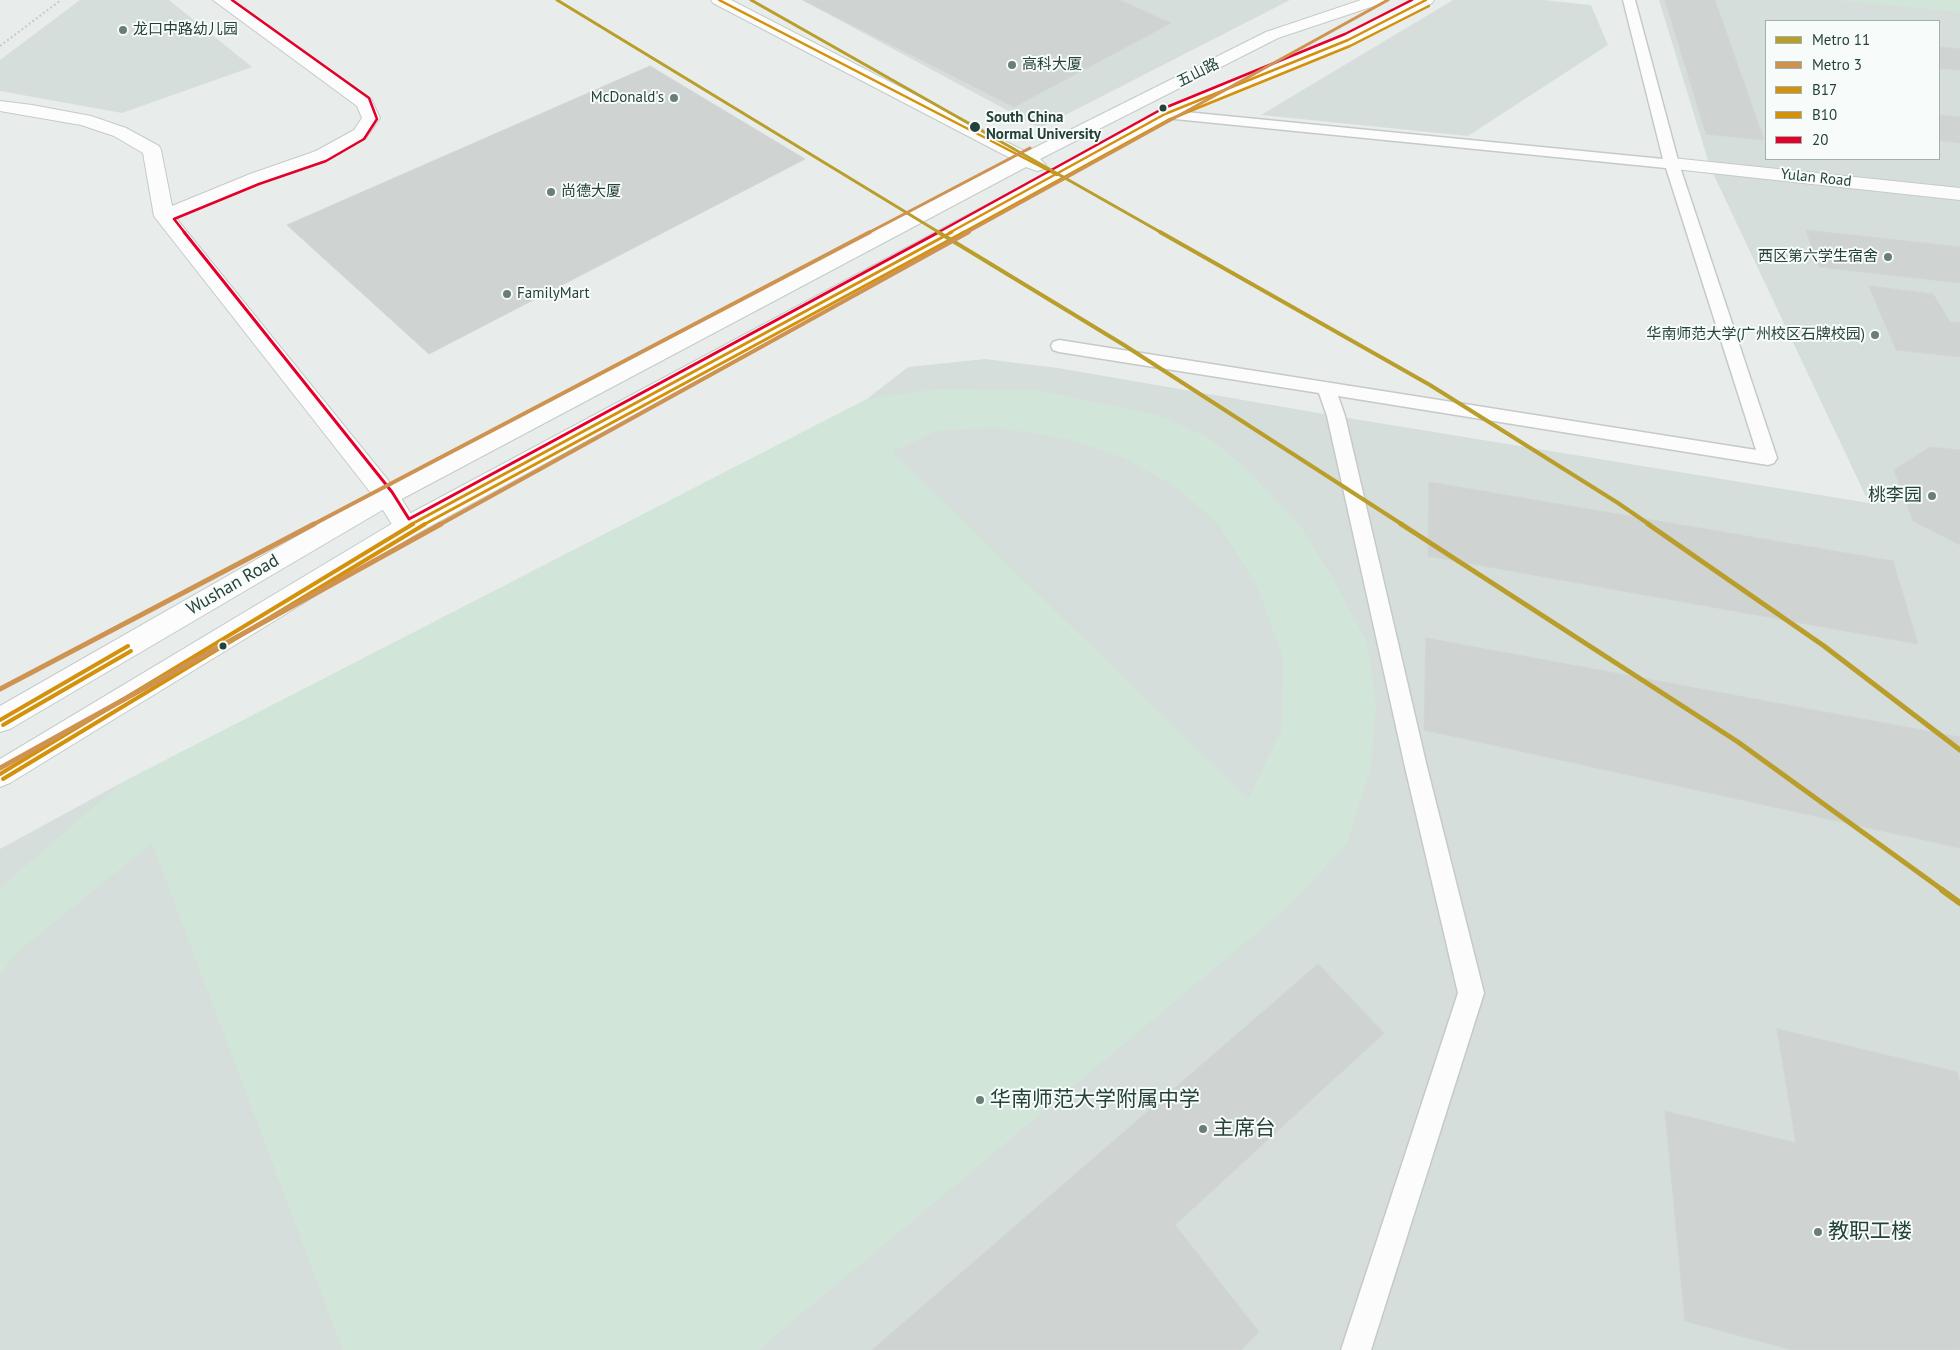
<!DOCTYPE html>
<meta charset="utf-8">
<style>
body{margin:0}
#map{position:relative;width:1960px;height:1350px;overflow:hidden;background:#e8edeb;font-family:"PT Sans",sans-serif}
canvas{display:block}
.legend{position:absolute;left:1765px;top:20px;width:175px;height:140px;box-sizing:border-box;background:#f7fbf9;border:1px solid #a3b1ad;margin:0;padding:6px 9px;list-style:none;font-size:15px;color:#24423a}
.legend li{display:flex;align-items:center;gap:10px;height:25px}
.legend b{width:25px;border:1px solid #a3b1ad}
</style>
<div id="map">
<canvas width="1960" height="1350"></canvas>
<ul class="legend">
<li><b style="height:6px;background:#ba9e2b"></b>Metro 11</li>
<li><b style="height:6px;background:#ce9350"></b>Metro 3</li>
<li><b style="height:6px;background:#d3910c"></b>B17</li>
<li><b style="height:6px;background:#d3910c"></b>B10</li>
<li><b style="height:6px;background:#e4002b"></b>20</li>
</ul>
</div>
<script>
const context = document.querySelector('canvas').getContext('2d');
context.lineJoin = 'round';
function fill(path, color) { context.fillStyle = color; context.fill(path, 'evenodd'); }
const toPath = rows => new Path2D(rows.map(r => 'M' + r).join(''));
function strokePath(path, color, width, dash) { context.strokeStyle = color; context.lineWidth = width; context.lineCap = dash ? 'butt' : 'round'; context.setLineDash(dash || []); context.stroke(path); }
function write(font, color, halo, rows, align = 'center') {
  context.font = font + ' "PT Sans","Noto Sans SC",sans-serif'; context.lineWidth = 4; context.setLineDash([]); context.textBaseline = 'middle'; context.strokeStyle = halo; context.fillStyle = color; for (const [text, x, y, turn = 0] of rows) {
    context.save(); context.translate(x, y); context.rotate((+turn || 0) * Math.PI / 180); context.textAlign = isNaN(turn) ? turn : align; if (halo) context.strokeText(text, 0, 0); context.fillText(text, 0, 0); context.restore();
  }
}
fill(toPath([
 [80,0,169,0,252,67,122,113,0,91,0,60],
 [802,0,1290,0,1040,128],
 [1453,0,1544,0,1591,5,1608,45,1468,136,1261,115],
 [1659,0,1960,0,1960,1350,0,1350,0,849,123,782,867,399,908,367,985,359,1058,368,1336,416,1869,503,1710,167],
 [1766,21,1939,21,1939,159,1766,159]
]), '#d6dedb');
fill(toPath([
 [1836,0,1960,0,1960,12],
 [940,389,1036,390,1157,415,1209,438,1244,467,1300,525,1330,574,1367,642,1376,706,1370,771,1346,845,1290,905,758,1350,343,1350,152,843,15,954,0,975,0,888,123,782,867,399],
 [994,427,1069,439,1124,458,1178,488,1219,525,1257,586,1283,657,1282,729,1248,799,892,452,936,431]
]), '#d1e6d8');
const building = toPath([
 [803,0,1119,0,1171,23,1014,107,803,0],
 [1665,0,1715,0,1764,140,1706,134,1665,0],
 [1939,47,1960,49,1960,70,1939,68,1939,47],
 [650,66,805,159,429,354,287,225,650,66],
 [1939,115,1960,117,1960,143,1939,140,1939,115],
 [1806,230,1960,247,1960,283,1819,267,1806,230],
 [1869,286,1933,294,1950,322,1960,323,1960,357,1896,350,1869,286],
 [1930,447,1960,450,1960,545,1913,521,1894,470,1930,447],
 [1429,482,1893,561,1918,644,1428,556,1429,482],
 [1426,638,1960,737,1960,848,1424,730,1426,638],
 [1318,964,1384,1033,1175,1225,1259,1332,1241,1350,872,1350,1318,964],
 [1777,1029,1957,1072,1960,1084,1960,1350,1792,1350,1685,1321,1665,1111,1796,1143,1777,1029]
]);
fill(building, '#cfd4d2');
strokePath(building, '#d1d6d4', 1);
const service = toPath([
 [1623,0,1635,0,1679,164,1777,458,1774,463,1768,465,1338,396,1345,416,1427,767,1484,993,1371,1350,1341,1350,1458,993,1405,767,1327,416,1319,393,1059,352,1053,350,1051,346,1053,342,1059,340,1756,450,1666,168,1165,118,1158,114,1165,110,1663,159,1623,0]
]);
const minor = toPath([
 [1672,158,1960,188,1960,200,1665,168,1663,164,1665,160,1672,158]
]);
const tertiary = toPath([
 [213,0,231,0,371,99,380,118,366,138,330,159,264,182,176,218,396,490,419,527,416,534,407,536,398,534,378,502,157,220,154,216,143,153,114,136,81,125,0,111,0,101,32,105,91,116,126,128,159,146,161,150,172,206,250,174,316,151,354,130,362,118,357,106,213,0]
]);
const secondary = toPath([
 [711,0,731,0,1026,152,1266,32,1361,0,1385,0,1383,3,1278,38,1040,159,1046,165,1044,169,1037,171,1026,167,396,502,10,729,0,732,0,706,378,490,1012,159,713,3,711,0],
 [1414,0,1434,0,1432,3,1354,44,1171,118,1064,179,416,534,10,783,0,787,0,759,398,520,1050,171,1159,110,1342,36,1414,0]
]);
strokePath(service, '#c5cac8', 3);
strokePath(minor, '#c5cac8', 2);
strokePath(tertiary, '#c5cac8', 2);
strokePath(secondary, '#c3cbc8', 2);
strokePath(toPath([
 [0,46,61,0]
]), '#c3ccca', 2, [2, 2.5]);
fill(service, '#fcfcfc');
fill(minor, '#fcfcfc');
fill(tertiary, '#fcfcfc');
fill(secondary, '#fcfcfc');
strokePath(toPath([
 [719,0,1057,175],
 [949,233,1165,114,1348,40,1426,0]
]), '#d3910c', 2.5);
strokePath(toPath([
 [410,525,952,232]
]), '#d3910c', 3);
strokePath(toPath([
 [0,720,128,646],
 [0,774,413,524]
]), '#d3910c', 4);
strokePath(toPath([
 [962,233,1168,120,1350,46,1429,6]
]), '#d3910c', 2.5);
strokePath(toPath([
 [423,525,964,232]
]), '#d3910c', 3);
strokePath(toPath([
 [3,725,131,651],
 [3,779,425,524]
]), '#d3910c', 4);
strokePath(toPath([
 [185,233,174,219,259,184,326,161,364,139,377,119,369,98,232,0],
 [937,233,1162,109,1345,34,1412,0]
]), '#e4002b', 2.5);
strokePath(toPath([
 [184,232,392,492,409,519,939,232]
]), '#e4002b', 3);
strokePath(toPath([
 [557,0,940,233],
 [751,0,1162,233]
]), '#ba9e2b', 3);
strokePath(toPath([
 [938,232,1124,345,1403,525],
 [1160,232,1430,385,1618,503,1650,525]
]), '#ba9e2b', 4);
strokePath(toPath([
 [1401,524,1738,742,1944,891],
 [1648,524,1824,646,1960,750]
]), '#ba9e2b', 5);
strokePath(toPath([
 [1942,890,1960,903]
]), '#ba9e2b', 6);
strokePath(toPath([
 [868,233,1030,148],
 [966,233,1388,0]
]), '#ce9350', 3);
strokePath(toPath([
 [312,525,870,232],
 [439,525,969,232]
]), '#ce9350', 4);
strokePath(toPath([
 [0,689,314,524],
 [0,768,441,524]
]), '#ce9350', 5);
for (const [x, y, r, color] of [
 [123,30,5,"#697e78"],
 [1012,65,5,"#697e78"],
 [674,98,5,"#697e78"],
 [1163,108,4.5,"#24423a"],
 [975,127,6,"#24423a"],
 [551,192,5,"#697e78"],
 [1888,257,5,"#697e78"],
 [507,294,5,"#697e78"],
 [1875,335,5,"#697e78"],
 [1932,496,5,"#697e78"],
 [223,646,4.5,"#24423a"],
 [980,1100,5,"#697e78"],
 [1203,1129,5,"#697e78"],
 [1818,1232,5,"#697e78"]
]) { const dot = new Path2D(); dot.arc(x, y, r, 0, 2 * Math.PI); context.fillStyle = color; context.fill(dot); strokePath(dot, '#f7fbf9', 2); }
write('15px', '#24423a', '#f7fbf9', [
 ["龙口中路幼儿园",133,30],
 ["高科大厦",1022,65],
 ["McDonald's",664,98,"right"],
 ["尚德大厦",561,192],
 ["西区第六学生宿舍",1878,257,"right"],
 ["FamilyMart",517,294],
 ["华南师范大学(广州校区石牌校园)",1865,335,"right"]
], 'left');
write('15px', '#24423a', '#f7fbf9', [
 ["五山路",1198,73,-27],
 ["Yulan Road",1816,178,6]
]);
write('bold 15px', '#24423a', '#f7fbf9', [
 ["South China",986,118],
 ["Normal University",986,135]
], 'left');
write('18px', '#24423a', '#f7fbf9', [
 ["桃李园",1922,496]
], 'right');
write('18px', '#24423a', '#f7fbf9', [
 ["Wushan Road",233,585,-30]
]);
write('21px', '#24423a', '#f7fbf9', [
 ["华南师范大学附属中学",990,1100],
 ["主席台",1213,1129],
 ["教职工楼",1828,1232]
], 'left');
</script>
